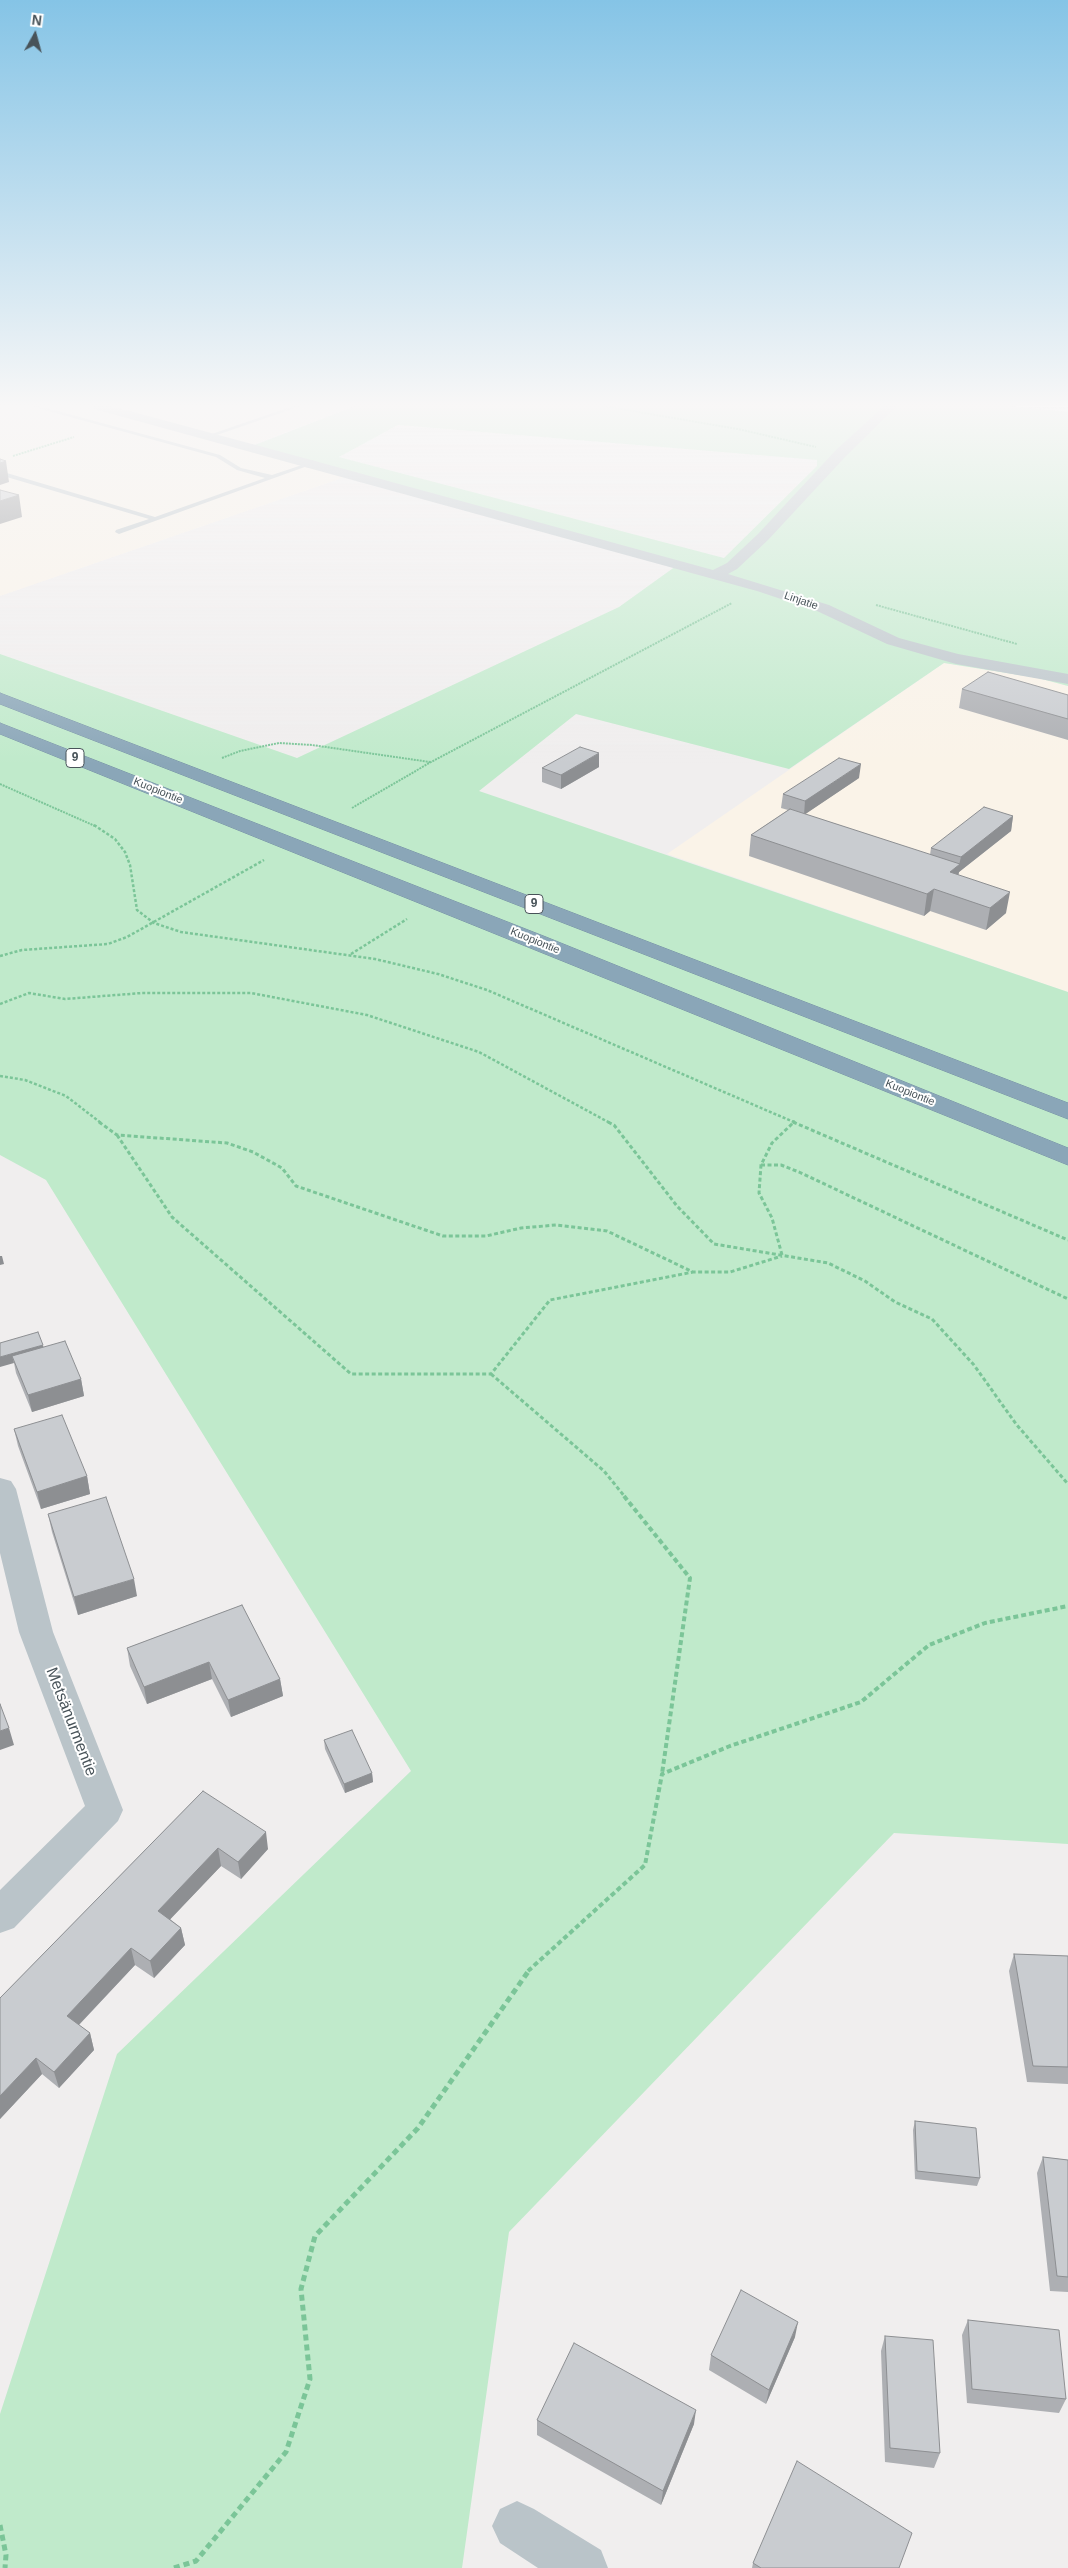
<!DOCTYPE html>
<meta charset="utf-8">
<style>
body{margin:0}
#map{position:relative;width:1068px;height:2568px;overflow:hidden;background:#f0eeee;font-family:Helvetica,sans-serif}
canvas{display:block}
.north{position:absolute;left:10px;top:10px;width:50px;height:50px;-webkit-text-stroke:4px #fff;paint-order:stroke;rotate:7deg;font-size:14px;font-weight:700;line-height:20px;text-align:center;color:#485359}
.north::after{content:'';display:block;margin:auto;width:18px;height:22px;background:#485359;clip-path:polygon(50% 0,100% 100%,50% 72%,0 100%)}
</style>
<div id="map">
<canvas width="1068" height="2568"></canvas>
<div class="north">N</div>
</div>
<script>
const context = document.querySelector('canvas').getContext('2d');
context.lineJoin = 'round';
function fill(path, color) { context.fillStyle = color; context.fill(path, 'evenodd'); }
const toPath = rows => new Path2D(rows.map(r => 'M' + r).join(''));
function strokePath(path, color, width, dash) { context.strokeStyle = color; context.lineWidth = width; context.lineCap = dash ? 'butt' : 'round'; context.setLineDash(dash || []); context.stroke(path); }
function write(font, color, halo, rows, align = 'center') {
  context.font = font + ' Helvetica,sans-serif'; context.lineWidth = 4; context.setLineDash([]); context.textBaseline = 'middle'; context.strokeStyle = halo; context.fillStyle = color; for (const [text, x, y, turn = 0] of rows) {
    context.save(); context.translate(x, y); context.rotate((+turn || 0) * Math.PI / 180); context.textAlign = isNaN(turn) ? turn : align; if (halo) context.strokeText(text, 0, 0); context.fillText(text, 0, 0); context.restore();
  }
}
fill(toPath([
 [0,406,355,406,247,447,348,476,0,596],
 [944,663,1038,678,1068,686,1068,992,667,854]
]), '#faf3e8');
fill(toPath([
 [355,406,1010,406,1068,412,1068,686,1038,678,944,663,789,769,576,714,479,791,1068,992,1068,1844,894,1833,509,2232,462,2568,0,2568,0,2414,117,2054,411,1771,46,1180,0,1155,0,654,297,758,619,607,676,566,247,448],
 [398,425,817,460,817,466,724,558,339,457]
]), '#c0eacb');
const motorway = toPath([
 [0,693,1068,1103,1068,1119,0,704,0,693],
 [0,723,546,937,1068,1148,1068,1165,0,734,0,723]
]);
strokePath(motorway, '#7591a4', 1);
strokePath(toPath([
 [603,406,738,429,816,447],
 [13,456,74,437],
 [876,605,1017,644],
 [222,758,240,751,279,743,312,745,430,762],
 [0,784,95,826],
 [352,808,431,762,732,603]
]), '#7bc598', 2, [2, 1]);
strokePath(toPath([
 [94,825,115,839,125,852,130,865,137,910,154,923,181,932,375,959,438,974,487,990,796,1123],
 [351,954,407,919],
 [0,956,22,950,108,944,127,937,264,860],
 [0,1004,29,993,65,999,142,993,251,993,367,1015,479,1052,610,1123],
 [0,1076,25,1080,66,1096,101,1123],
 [793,1123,795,1121]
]), '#7bc598', 2.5, [3, 2]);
strokePath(toPath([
 [99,1122,117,1135,227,1143,253,1152,282,1168,296,1186,443,1236,486,1236,521,1228,556,1225,607,1231,693,1272,730,1272,782,1256],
 [608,1122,614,1125,677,1206,714,1244,828,1263,865,1281,895,1302,932,1319,974,1365,1016,1424,1068,1484],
 [793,1122,1068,1240],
 [117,1135,172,1217,351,1374,491,1374,550,1300,693,1272],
 [761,1165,781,1165,799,1172,1068,1299],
 [782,1255,772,1218,759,1193,761,1165,772,1143,794,1122],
 [491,1374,604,1471,625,1497]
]), '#7bc598', 3, [4, 2.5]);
strokePath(toPath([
 [624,1496,690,1578,662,1774],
 [528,1971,645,1865,662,1774,730,1746,861,1702,929,1645,985,1623,1068,1606]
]), '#7bc598', 4, [5, 3]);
strokePath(toPath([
 [0,2525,6,2555,5,2568],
 [174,2568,196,2561,286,2452,310,2379,301,2289,315,2236,418,2128,530,1969]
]), '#7bc598', 5, [6, 4]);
fill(toPath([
 [30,406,39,406,220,455,241,468,272,475,308,463,313,464,119,534,115,532,116,530,149,519,0,475,0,471,155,517,265,478,237,470,216,457,30,406],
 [293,406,301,406,211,437,206,436,293,406]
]), '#bac4c9');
fill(toPath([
 [884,406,897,406,846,456,768,540,737,569,728,574,829,605,899,638,958,654,1068,674,1068,684,956,664,887,644,817,611,757,591,305,467,303,464,310,460,315,461,713,570,727,563,758,534,836,450,884,406],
 [0,1478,11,1481,16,1489,53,1632,123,1810,118,1821,14,1928,0,1933,0,1890,85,1806,19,1632,0,1553,0,1478],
 [517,2501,534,2509,601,2550,608,2568,538,2568,500,2543,492,2526,500,2509,517,2501]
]), '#bac4c9');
fill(toPath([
 [92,406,111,406,315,461,317,464,310,468,305,467,94,409,92,406]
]), '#bac4c9');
fill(motorway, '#8aa6b8');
fill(toPath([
 [962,689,1068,695,1068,740,959,708],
 [599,767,561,789,542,782,542,768],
 [859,778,805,814,930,855,931,848,1013,816,1011,831,959,872,958,875,1006,913,986,930,930,911,924,916,749,856,751,835,788,810,781,808,783,794],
 [0,1343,44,1347,81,1379,84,1396,32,1412,16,1373,14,1363],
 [14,1429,87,1476,90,1494,41,1509,18,1446],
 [48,1514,137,1596,78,1615,52,1532],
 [242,1605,280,1679,283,1696,231,1717,212,1679,147,1704,130,1666,127,1648],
 [324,1740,372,1773,373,1782,345,1793,325,1749],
 [203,1791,268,1849,241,1879,221,1866,170,1919,181,1928,185,1945,154,1978,135,1965,79,2025,90,2033,94,2050,59,2088,42,2074,0,2119,0,1998],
 [1014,1954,1068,1956,1068,2084,1027,2082,1009,1971],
 [915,2121,980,2178,977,2186,915,2179,913,2130],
 [1043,2157,1068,2160,1068,2292,1050,2291,1037,2173],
 [968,2320,1066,2399,1059,2413,967,2403,962,2335],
 [885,2336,940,2453,934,2468,885,2462,881,2351],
 [795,2337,766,2404,709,2370,711,2355],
 [537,2420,694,2424,661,2505,537,2435],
 [753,2563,899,2568,752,2568]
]), '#adafb3');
fill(toPath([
 [6,461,9,482,0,485,0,463],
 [19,495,22,517,0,524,0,501],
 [599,753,599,767,561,789,561,775],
 [861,764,859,778,804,815,805,801],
 [1013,816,1011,831,959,872,956,886,950,872,959,865,961,857],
 [934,889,930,911,924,916,927,894],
 [1010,892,1006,913,986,930,990,908],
 [0,1256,2,1256,4,1264,0,1265],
 [43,1345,45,1354,12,1356,14,1363,0,1367,0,1357],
 [81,1379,84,1396,32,1412,28,1395],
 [87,1476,90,1494,41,1509,37,1492],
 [134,1579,137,1596,78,1615,74,1597],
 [209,1662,212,1679,147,1704,144,1687],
 [280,1679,283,1696,231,1717,228,1700],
 [9,1728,14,1745,0,1750,0,1731],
 [372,1773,373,1782,345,1793,344,1784],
 [266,1832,268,1849,241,1879,238,1862],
 [218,1848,221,1866,162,1928,158,1911],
 [181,1928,185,1945,154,1978,150,1961],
 [131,1948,135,1965,72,2032,67,2016],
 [90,2033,94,2050,59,2088,54,2072],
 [36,2058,42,2074,0,2119,0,2096],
 [798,2322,795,2337,766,2404,769,2390],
 [696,2410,694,2424,661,2505,663,2491]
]), '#8d8f92');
const building = toPath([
 [0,459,6,461,0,463,0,459],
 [0,490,19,495,0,501,0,490],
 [988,672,1068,695,1068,719,962,689,988,672],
 [580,747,599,753,561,775,542,768,580,747],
 [839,758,861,764,805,801,783,794,839,758],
 [984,807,1013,816,961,857,931,848,984,807],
 [790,809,960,864,950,872,1010,892,990,908,934,889,927,894,751,835,790,809],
 [38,1332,43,1345,0,1357,0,1343,38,1332],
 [65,1341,81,1379,28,1395,12,1356,65,1341],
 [62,1415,87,1476,37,1492,14,1429,62,1415],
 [106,1497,134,1579,74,1597,48,1514,106,1497],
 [242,1605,280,1679,228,1700,209,1662,144,1687,127,1648,242,1605],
 [0,1704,9,1728,0,1731,0,1704],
 [352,1730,372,1773,344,1784,324,1740,352,1730],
 [203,1791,266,1832,238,1862,218,1848,158,1911,181,1928,150,1961,131,1948,67,2016,90,2033,54,2072,36,2058,0,2096,0,1998,203,1791],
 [1014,1954,1068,1956,1068,2067,1033,2066,1014,1954],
 [915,2121,976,2128,980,2178,917,2171,915,2121],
 [1043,2157,1068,2160,1068,2277,1057,2276,1043,2157],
 [741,2290,798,2322,769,2390,711,2355,741,2290],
 [968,2320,1059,2330,1066,2399,972,2389,968,2320],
 [885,2336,933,2340,940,2453,890,2448,885,2336],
 [574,2343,696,2410,663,2491,537,2420,574,2343],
 [797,2461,912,2533,899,2568,761,2568,753,2563,797,2461]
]);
fill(building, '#c9ccd0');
strokePath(building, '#8d8f92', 1);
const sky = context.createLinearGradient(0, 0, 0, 765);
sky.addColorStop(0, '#85c4e6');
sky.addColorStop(0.53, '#f8f7f7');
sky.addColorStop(1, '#f8f7f700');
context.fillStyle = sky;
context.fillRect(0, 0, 1068, 765);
write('11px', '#485359', '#fff', [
 ["Linjatie",801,601,19],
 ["Kuopiontie",158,791,22],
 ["Kuopiontie",535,941,22],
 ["Kuopiontie",910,1093,22]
]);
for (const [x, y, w] of [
 [75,758,18],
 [534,904,18]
]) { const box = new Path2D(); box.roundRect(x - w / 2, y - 9.5, w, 19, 4); context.fillStyle = '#fff'; context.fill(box); strokePath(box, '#485359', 1); }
write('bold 12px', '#485359', null, [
 ["9",75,758],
 ["9",534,904]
]);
write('16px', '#485359', '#fff', [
 ["Metsänurmentie",71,1722,69]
]);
</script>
